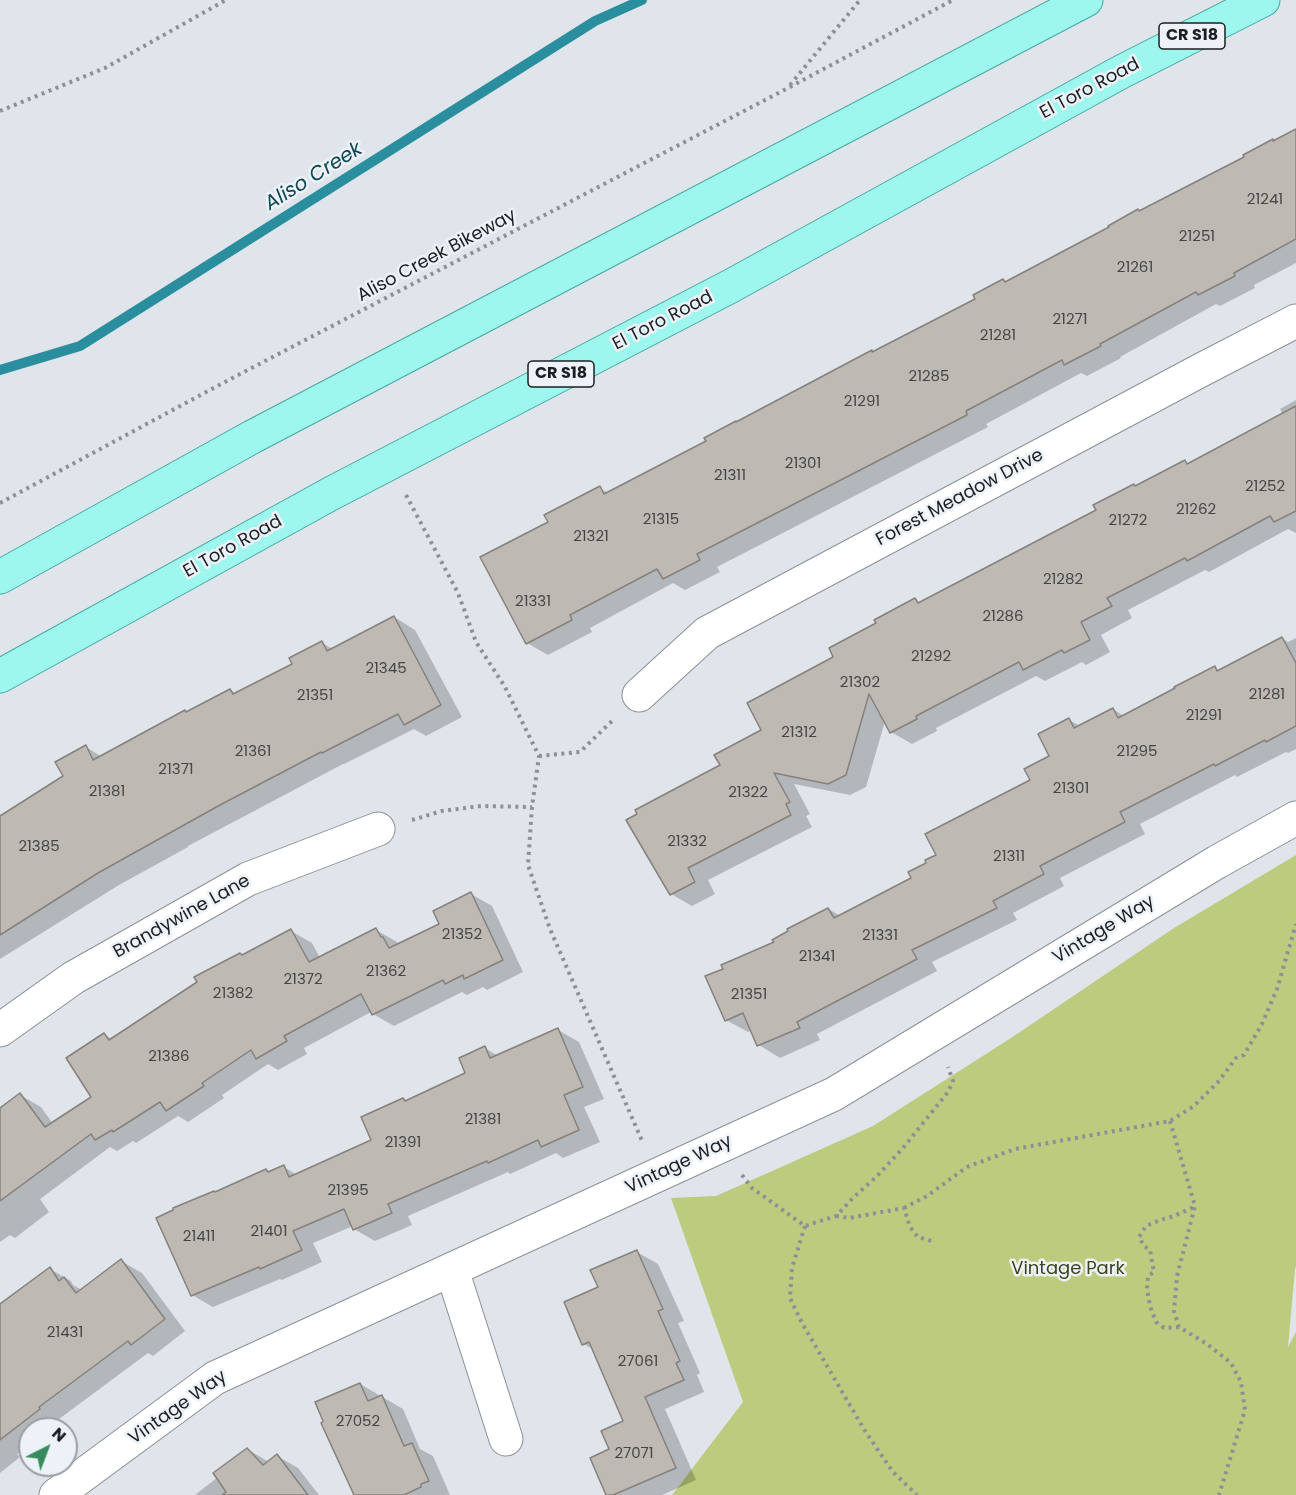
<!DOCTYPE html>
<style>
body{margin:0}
#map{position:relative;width:1296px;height:1495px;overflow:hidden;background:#dfe5ea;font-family:Poppins,sans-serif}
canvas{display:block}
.north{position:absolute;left:18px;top:1417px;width:60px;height:60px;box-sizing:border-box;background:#ecf2f7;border:2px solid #999ea1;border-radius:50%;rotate:42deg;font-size:16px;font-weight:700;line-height:24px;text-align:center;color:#1c1f20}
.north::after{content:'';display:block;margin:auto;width:21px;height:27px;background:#378b5d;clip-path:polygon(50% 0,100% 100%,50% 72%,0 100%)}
</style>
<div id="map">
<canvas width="1296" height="1495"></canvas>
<div class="north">N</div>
</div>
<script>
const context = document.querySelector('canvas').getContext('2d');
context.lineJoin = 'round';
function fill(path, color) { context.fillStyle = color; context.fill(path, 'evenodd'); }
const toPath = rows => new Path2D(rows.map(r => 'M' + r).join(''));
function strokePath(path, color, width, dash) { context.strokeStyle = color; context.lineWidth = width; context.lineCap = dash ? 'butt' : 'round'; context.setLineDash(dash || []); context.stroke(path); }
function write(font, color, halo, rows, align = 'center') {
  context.font = font + ' Poppins,sans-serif'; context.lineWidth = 5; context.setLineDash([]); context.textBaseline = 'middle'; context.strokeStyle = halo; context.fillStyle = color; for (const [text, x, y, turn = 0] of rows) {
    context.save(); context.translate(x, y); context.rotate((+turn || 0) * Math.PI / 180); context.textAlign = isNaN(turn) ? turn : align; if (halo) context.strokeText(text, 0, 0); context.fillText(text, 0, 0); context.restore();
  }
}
fill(toPath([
 [1296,855,1296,1266,1295,1269,1288,1347,1296,1332,1296,1495,672,1495,743,1402,671,1198,716,1196,873,1126,1011,1038,1174,928]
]), '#bdcb7f');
fill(toPath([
 [1296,130,1296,263,1254,285,1255,288,1220,306,1216,304,1120,357,1121,358,1087,376,1081,373,986,424,988,427,717,567,720,572,685,590,673,583,590,628,592,632,548,655,527,643,550,523,599,488,609,493,977,299,1003,280,1008,283],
 [1296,400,1296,533,1288,529,1209,572,1205,570,1128,610,1132,618,1101,635,1110,652,1086,665,1082,662,1045,681,1036,676,936,728,937,731,912,744,891,732,885,721,866,787,850,795,794,784,810,814,806,816,812,827,708,880,715,894,692,906,671,894,722,765,763,731,836,657,878,623,915,600,921,603,1098,511,1134,485,1137,487,1185,462,1190,465,1283,415,1280,409],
 [394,617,415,630,462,717,426,736,414,729,344,764,343,764,188,846,188,847,119,885,0,959,0,817,65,777,86,747,102,757,230,690,237,694,294,664,322,643,333,649],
 [1282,638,1288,642,1296,638,1296,749,1288,753,1286,752,1237,777,1235,775,1140,824,1145,834,1060,878,1064,886,1013,913,1017,920,932,962,937,971,817,1034,820,1040,780,1058,759,1045,752,1030,748,1032,726,1020,776,943,828,909,841,916,913,878,929,863,1032,781,1051,757,1069,720,1080,726,1113,709,1124,716,1214,667,1220,671],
 [471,894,492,906,523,972,487,990,483,987,467,995,462,992,394,1026,373,1014,371,1012,304,1048,307,1054,278,1070,268,1064,222,1095,224,1098,188,1122,178,1116,136,1143,133,1141,117,1151,110,1147,40,1199,49,1212,15,1238,10,1235,0,1242,0,1110,20,1095,41,1107,53,1124,93,1098,105,1035,113,1040,243,956,291,931,312,943,320,958,376,930,397,942,399,945,441,925],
 [558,1030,579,1042,604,1099,584,1107,600,1142,563,1158,556,1153,510,1174,508,1172,408,1216,412,1225,375,1241,354,1229,353,1226,313,1243,322,1262,282,1280,280,1279,213,1307,192,1295,216,1193,266,1171,270,1173,284,1167,297,1175,373,1141,403,1100,407,1102,467,1073,485,1048,498,1056],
 [637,1252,658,1264,684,1321,678,1323,700,1373,697,1375,704,1392,665,1409,696,1480,662,1495,608,1495,611,1450,625,1422,593,1349,583,1344,600,1288],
 [121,1261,142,1273,185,1331,153,1356,148,1353,59,1419,60,1421,50,1429,30,1429,30,1444,17,1454,20,1457,0,1473,0,1348,50,1269,71,1281,73,1285,82,1290],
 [360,1384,403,1409,420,1449,433,1456,450,1495,356,1495],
 [247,1449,269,1462,277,1456,298,1468,319,1495,195,1495,218,1477]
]), '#0003');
strokePath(toPath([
 [0,370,80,346,595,21,642,0]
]), '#2a8e9f', 10);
const building = toPath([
 [1296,129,1296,239,1234,273,1235,276,1198,295,1196,292,1100,344,1101,346,1064,365,1062,360,966,411,967,415,697,554,700,560,663,579,657,569,570,615,572,620,526,644,480,557,548,522,544,515,600,486,604,494,706,441,704,438,736,421,736,422,872,350,872,352,975,299,973,295,1003,279,1005,282,1109,227,1108,226,1138,209,1139,211,1244,157,1243,155,1273,139,1273,141,1296,129],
 [1296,406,1296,511,1274,522,1270,516,1187,561,1185,558,1107,598,1112,606,1081,622,1090,640,1064,653,1062,650,1023,670,1019,662,916,716,917,719,890,733,869,694,846,775,828,784,774,773,790,802,786,804,791,815,688,868,695,882,670,895,626,820,637,814,635,810,720,765,714,755,761,730,747,703,833,657,829,648,876,623,874,620,915,598,918,603,1096,510,1093,505,1134,484,1135,486,1185,460,1187,464,1296,406],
 [394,616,441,705,404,725,398,714,322,753,321,752,220,805,98,873,0,935,0,816,63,776,55,762,86,745,93,760,185,710,186,712,230,689,233,694,292,664,289,658,322,641,327,651,394,616],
 [1282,637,1296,663,1296,726,1266,742,1265,740,1215,766,1214,764,1120,812,1125,822,1040,866,1044,874,993,901,997,908,912,950,917,959,797,1022,800,1028,757,1046,743,1013,725,1021,705,976,723,969,721,965,774,942,772,940,788,931,787,929,828,908,834,918,911,878,908,872,926,863,925,860,936,855,925,834,1030,780,1024,769,1049,756,1038,734,1069,718,1074,728,1113,708,1118,718,1175,688,1174,687,1215,666,1217,671,1282,637],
 [471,892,503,960,464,979,463,975,445,984,443,980,372,1015,361,994,284,1036,287,1041,256,1059,251,1050,202,1083,204,1086,166,1111,160,1102,113,1132,112,1130,95,1140,91,1134,0,1201,0,1108,20,1093,45,1127,91,1097,66,1058,104,1033,109,1040,197,982,194,977,240,953,242,955,291,929,309,962,376,928,381,937,383,937,389,948,439,924,433,911,471,892],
 [558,1028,583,1087,564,1095,579,1130,541,1147,538,1140,488,1163,487,1161,388,1204,392,1213,353,1230,344,1209,293,1231,302,1250,260,1269,259,1267,191,1296,156,1218,173,1210,173,1208,214,1191,215,1192,266,1169,268,1172,284,1165,289,1177,371,1140,361,1117,403,1098,405,1101,465,1073,459,1058,485,1046,490,1058,558,1028],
 [637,1250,663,1309,658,1311,680,1361,676,1363,684,1380,645,1397,676,1468,613,1495,606,1495,590,1458,609,1449,601,1431,623,1421,589,1342,582,1345,564,1302,598,1287,590,1270,637,1250],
 [121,1259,165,1319,131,1345,128,1341,39,1407,40,1409,0,1440,0,1304,50,1267,59,1281,64,1277,76,1293,121,1259],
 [360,1383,368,1401,382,1395,404,1446,412,1443,429,1481,421,1484,421,1487,404,1495,354,1495,321,1423,323,1421,315,1402,360,1383],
 [247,1448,263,1465,277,1454,308,1495,222,1495,226,1492,213,1473,247,1448]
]);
fill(building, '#beb9b3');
strokePath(building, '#86817c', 1.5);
const minor = toPath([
 [639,695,707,633,1203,369,1296,321],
 [0,1030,73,978,248,879,378,829],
 [452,1270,506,1439],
 [56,1495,215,1378,834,1094,1217,862,1296,818]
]);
const major = toPath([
 [0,577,252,437,1086,0],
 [0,676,332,493,729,287,1121,72,1263,0]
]);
strokePath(minor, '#8c9196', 35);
strokePath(major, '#47a89f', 35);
strokePath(toPath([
 [790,85,860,0],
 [0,111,105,68,226,0],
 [406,495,458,593,476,642,505,687,539,756,532,807,528,865,550,929,643,1143],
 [0,503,221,384,788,88,953,0],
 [539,756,580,752,614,719],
 [412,820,442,811,481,806,532,807],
 [1170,1121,1195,1206,1177,1276,1174,1311,1179,1327,1207,1344,1231,1363,1241,1382,1245,1410,1219,1495],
 [742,1175,752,1188,805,1226,836,1216,855,1196,877,1176,903,1148,948,1092,953,1081,948,1067],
 [904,1208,927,1196,967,1167,1015,1149,1170,1121,1194,1106,1219,1081,1236,1058,1244,1055,1262,1024,1277,989,1296,924],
 [836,1216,849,1218,904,1208,910,1227,918,1237,935,1242],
 [805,1226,792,1268,790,1298,802,1323,865,1431,893,1472,917,1495],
 [1179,1327,1164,1328,1156,1322,1150,1306,1147,1289,1148,1276,1154,1272,1150,1250,1144,1246,1139,1237,1146,1226,1160,1220,1174,1216,1194,1207]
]), '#8d9195', 4, [3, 4.5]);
strokePath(minor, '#fff', 33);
strokePath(major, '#9ef7ee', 33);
write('15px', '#444645', null, [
 ["21241",1265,200],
 ["21251",1197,237],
 ["21261",1135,268],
 ["21271",1070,320],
 ["21281",998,336],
 ["21285",929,377],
 ["21291",862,402],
 ["21301",803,464],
 ["21311",730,476],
 ["21252",1265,487],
 ["21262",1196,510],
 ["21315",661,520],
 ["21272",1128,521],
 ["21321",591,537],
 ["21282",1063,580],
 ["21331",533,602],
 ["21286",1003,617],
 ["21292",931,657],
 ["21345",386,669],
 ["21302",860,683],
 ["21281",1267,695],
 ["21351",315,696],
 ["21291",1204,716],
 ["21312",799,733],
 ["21361",253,752],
 ["21295",1137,752],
 ["21371",176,770],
 ["21301",1071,789],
 ["21381",107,792],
 ["21322",748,793],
 ["21332",687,842],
 ["21385",39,847],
 ["21311",1009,857],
 ["21352",462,935],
 ["21331",880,936],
 ["21341",817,957],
 ["21362",386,972],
 ["21372",303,980],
 ["21382",233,994],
 ["21351",749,995],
 ["21386",169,1057],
 ["21381",483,1120],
 ["21391",403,1143],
 ["21395",348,1191],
 ["21401",269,1232],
 ["21411",199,1237],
 ["21431",65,1333],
 ["27061",638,1362],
 ["27052",358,1422],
 ["27071",634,1454]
]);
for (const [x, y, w] of [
 [1192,36,66],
 [561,374,66]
]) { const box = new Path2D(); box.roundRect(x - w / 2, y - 13, w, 26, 4.5); context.fillStyle = '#ecf2f7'; context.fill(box); strokePath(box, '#1c1f20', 1.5); }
write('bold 16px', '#1c1f20', null, [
 ["CR S18",1192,36],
 ["CR S18",561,374]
]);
write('18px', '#1c1f20', '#ecf2f7', [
 ["El Toro Road",1090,89,-28],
 ["Aliso Creek Bikeway",437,256,-28],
 ["El Toro Road",663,321,-27],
 ["Forest Meadow Drive",960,498,-28],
 ["El Toro Road",233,547,-29],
 ["Brandywine Lane",182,917,-29],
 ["Vintage Way",1104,930,-31],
 ["Vintage Way",679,1165,-25],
 ["Vintage Way",178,1408,-35]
]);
write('18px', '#3c431c', '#ecf2f7', [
 ["Vintage Park",1068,1269]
]);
write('italic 20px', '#0d4853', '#ecf2f7', [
 ["Aliso Creek",314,177,-32]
]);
</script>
